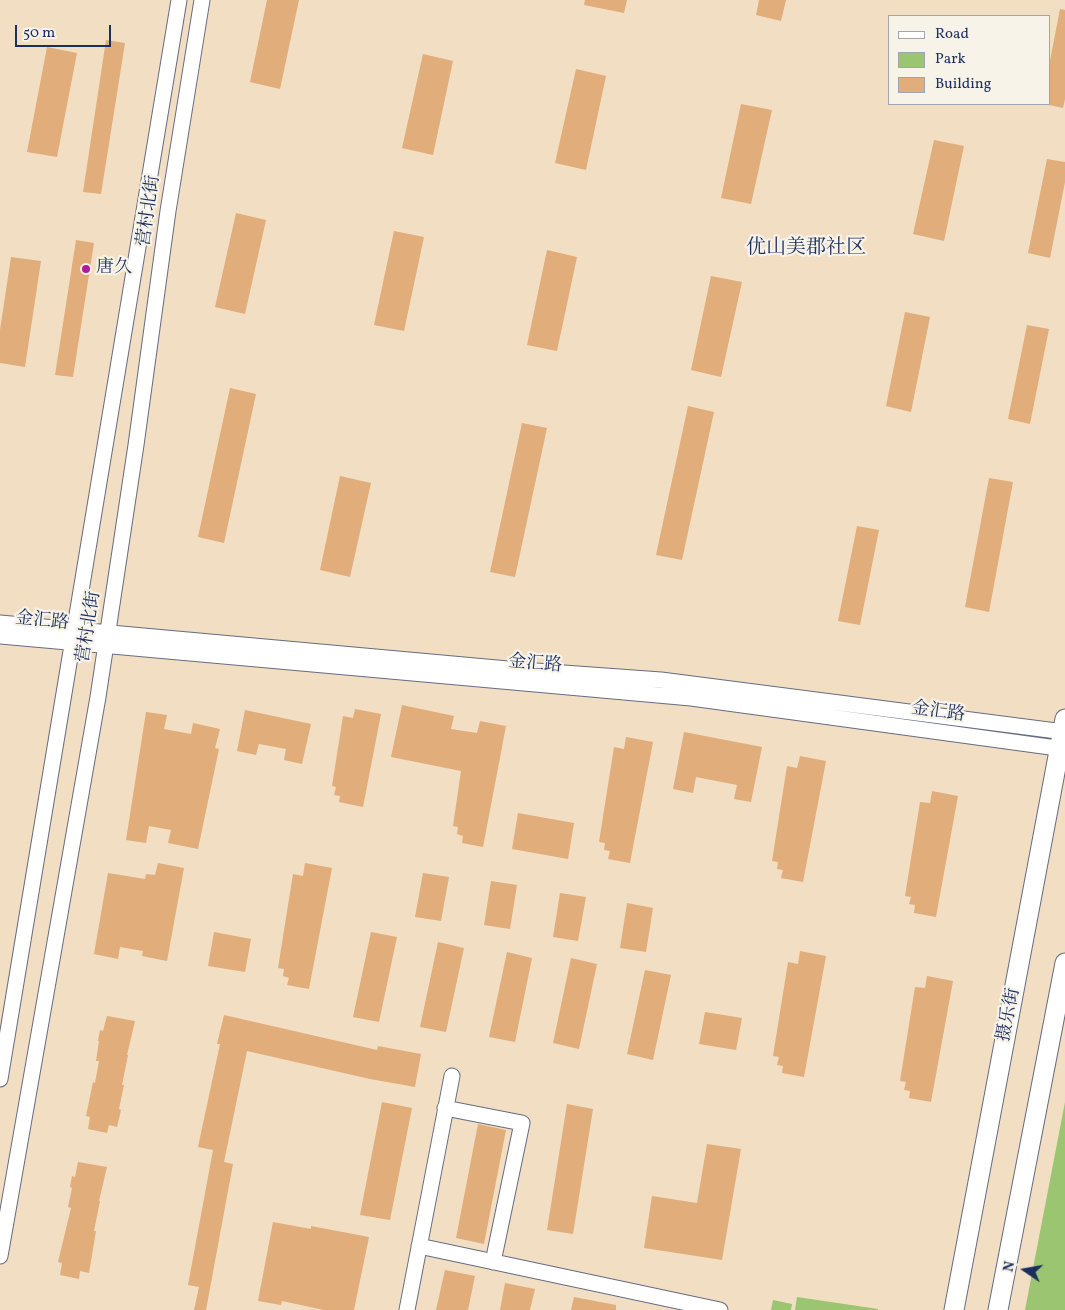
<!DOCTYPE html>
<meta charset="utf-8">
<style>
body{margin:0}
#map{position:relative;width:1065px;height:1310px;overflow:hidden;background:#f2dec2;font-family:Vollkorn,serif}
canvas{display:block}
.legend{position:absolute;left:888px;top:15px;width:162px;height:90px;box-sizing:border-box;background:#f7f3e8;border:1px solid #9fa5b1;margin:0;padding:6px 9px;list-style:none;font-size:15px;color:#1b2f5e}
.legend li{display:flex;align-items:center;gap:10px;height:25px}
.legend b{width:25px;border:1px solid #9fa5b1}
.north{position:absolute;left:1000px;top:1245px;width:50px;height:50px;-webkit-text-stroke:4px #f7f3e8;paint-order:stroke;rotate:282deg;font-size:14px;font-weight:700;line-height:20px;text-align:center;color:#1b2f5e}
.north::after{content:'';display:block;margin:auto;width:18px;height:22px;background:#1b2f5e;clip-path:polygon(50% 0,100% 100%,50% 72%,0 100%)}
.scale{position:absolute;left:15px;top:25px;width:96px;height:22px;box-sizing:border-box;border:2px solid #1b2f5e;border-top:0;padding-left:6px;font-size:15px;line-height:18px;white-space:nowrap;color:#1b2f5e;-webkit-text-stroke:4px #f7f3e8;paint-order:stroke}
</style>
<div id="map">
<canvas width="1065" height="1310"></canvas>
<ul class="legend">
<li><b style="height:6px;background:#fff"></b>Road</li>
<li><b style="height:14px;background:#9bc571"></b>Park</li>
<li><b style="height:14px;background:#e0ad7b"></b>Building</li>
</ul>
<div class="north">N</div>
<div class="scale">50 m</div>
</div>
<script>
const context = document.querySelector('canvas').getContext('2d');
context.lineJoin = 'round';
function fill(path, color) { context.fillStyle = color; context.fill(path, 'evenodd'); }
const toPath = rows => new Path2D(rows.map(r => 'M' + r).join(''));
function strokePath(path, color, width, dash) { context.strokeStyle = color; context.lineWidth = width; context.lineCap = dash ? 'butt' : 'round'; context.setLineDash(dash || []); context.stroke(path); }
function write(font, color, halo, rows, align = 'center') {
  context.font = font + ' Vollkorn,"Noto Serif SC",serif'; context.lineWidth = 4.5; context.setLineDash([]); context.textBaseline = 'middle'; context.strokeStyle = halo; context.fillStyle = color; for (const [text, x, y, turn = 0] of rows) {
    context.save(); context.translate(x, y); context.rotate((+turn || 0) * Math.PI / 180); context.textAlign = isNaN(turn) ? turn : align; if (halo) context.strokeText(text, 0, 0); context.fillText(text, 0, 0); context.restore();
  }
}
fill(toPath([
 [1065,1102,1065,1310,1025,1310],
 [797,1297,878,1309,878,1310,795,1310],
 [773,1300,792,1304,791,1310,771,1310]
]), '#9bc571');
fill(toPath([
 [267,0,299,0,280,89,250,82],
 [585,0,627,0,624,13,584,5],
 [759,0,786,0,781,21,756,15],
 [1060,9,1065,10,1065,99,1063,108,1049,105,1049,66],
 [106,40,125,43,101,194,83,192],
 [47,47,77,53,57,157,27,152],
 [423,54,453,61,433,155,402,148],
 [576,69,606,76,586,170,555,163],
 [741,104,772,110,751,204,721,198],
 [934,140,964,146,944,241,913,234],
 [1047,159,1065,162,1065,182,1050,258,1028,253],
 [236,213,266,220,245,314,215,307],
 [394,231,424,237,404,331,374,325],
 [76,240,94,243,73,377,55,375],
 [547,250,577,257,557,351,527,345],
 [11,257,41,261,25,367,0,363,0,330],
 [711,276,742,282,721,377,691,370],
 [905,312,930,317,911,412,886,406],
 [1027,325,1049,329,1030,424,1008,419],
 [230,388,256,394,224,543,198,537],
 [688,406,714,412,682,560,656,555],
 [522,423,547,428,515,577,490,572],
 [340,476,371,483,350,577,320,570],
 [989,478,1013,482,989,612,965,607],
 [857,526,879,530,860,625,838,621],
 [402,705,454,716,451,729,477,733,480,721,506,726,483,847,462,843,463,836,457,834,458,827,453,826,461,771,391,757],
 [355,709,381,714,363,807,339,802,340,796,334,795,336,787,332,786,343,716,353,718],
 [245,710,311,724,302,764,284,760,286,749,259,744,256,755,237,751],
 [146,712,167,715,164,729,191,734,193,723,220,729,215,748,219,749,198,849,168,843,171,830,149,826,146,843,126,840],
 [684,732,762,747,751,802,734,799,737,785,696,777,693,793,673,789],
 [626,737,653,742,630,863,608,859,610,851,604,850,605,843,599,842,614,747,624,749],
 [800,756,826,761,803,882,781,878,783,870,777,869,778,862,772,861,787,766,797,768],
 [932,791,958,796,936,917,914,913,915,905,909,904,911,897,905,896,920,802,930,803],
 [518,813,574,823,568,859,512,849],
 [158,863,184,868,167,961,142,956,143,951,120,947,118,959,94,954,108,873,145,879,146,874,155,875],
 [305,863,332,868,309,989,287,985,289,978,283,976,284,969,278,968,293,874,303,876],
 [423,873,449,877,441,921,415,917],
 [491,881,517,885,510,929,484,925],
 [560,893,586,897,578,941,553,937],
 [627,903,653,908,646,952,620,948],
 [214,932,251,939,245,972,208,966],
 [371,932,397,937,379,1022,353,1017],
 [438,942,464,948,446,1032,420,1027],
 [800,951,826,956,804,1077,782,1073,783,1066,777,1065,779,1057,773,1056,788,962,798,964],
 [507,952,532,958,515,1042,489,1037],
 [571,958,597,964,579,1049,553,1043],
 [645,970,671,975,653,1060,627,1054],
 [927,976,953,981,931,1102,909,1098,910,1091,904,1090,906,1082,900,1081,915,987,925,988],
 [705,1012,742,1018,736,1050,699,1044],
 [224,1015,377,1050,378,1046,421,1054,415,1087,370,1079,247,1051,224,1162,233,1164,206,1310,194,1310,199,1287,188,1285,213,1150,198,1147,220,1044,217,1044],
 [107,1016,135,1021,127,1055,128,1055,122,1085,124,1085,119,1109,121,1110,117,1127,109,1125,107,1133,88,1129,90,1117,86,1116,93,1082,95,1083,99,1061,96,1061,99,1041,98,1041,100,1030,103,1031],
 [382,1102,412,1108,390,1220,360,1215],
 [567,1104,593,1109,573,1234,547,1230],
 [478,1124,506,1130,484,1244,456,1238],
 [707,1144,741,1149,722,1260,644,1248,652,1196,697,1203],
 [78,1162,107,1167,99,1201,100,1201,94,1231,96,1231,89,1273,80,1271,79,1279,60,1275,62,1263,58,1262,71,1208,68,1207,72,1188,70,1187,72,1176,75,1177],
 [273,1222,311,1229,311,1226,369,1237,354,1310,324,1310,282,1301,281,1305,258,1301],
 [445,1270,475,1276,468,1310,436,1310],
 [505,1283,535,1289,530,1310,500,1310],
 [574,1297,616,1305,616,1310,571,1310]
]), '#e0ad7b');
const minor = toPath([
 [0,623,508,669,661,680,1065,732],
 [0,636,691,698,1065,749],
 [0,1079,179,0],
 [445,1108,522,1123,493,1262],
 [419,1246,720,1310],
 [0,1256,98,697,136,445,168,211,202,0],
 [407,1310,452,1076]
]);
const major = toPath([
 [954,1310,1065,719],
 [998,1310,1065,963]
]);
strokePath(minor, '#666c81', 17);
strokePath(major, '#666c81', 21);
strokePath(minor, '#fff', 15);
strokePath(major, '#fff', 19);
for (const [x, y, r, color] of [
 [86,269,5,"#b5179e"]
]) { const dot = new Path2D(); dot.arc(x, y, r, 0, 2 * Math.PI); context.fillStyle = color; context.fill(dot); strokePath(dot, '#f7f3e8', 2); }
write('18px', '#1b2f5e', '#f7f3e8', [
 ["营村北街",150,211,-82],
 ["金汇路",42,622,6],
 ["营村北街",90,627,-81],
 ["金汇路",535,665,5],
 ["金汇路",938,713,8],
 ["摄乐街",1010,1015,-79]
]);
write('18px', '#1b2f5e', '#f7f3e8', [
 ["唐久",96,269]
], 'left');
write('20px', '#1b2f5e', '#f7f3e8', [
 ["优山美郡社区",806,249]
]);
</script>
